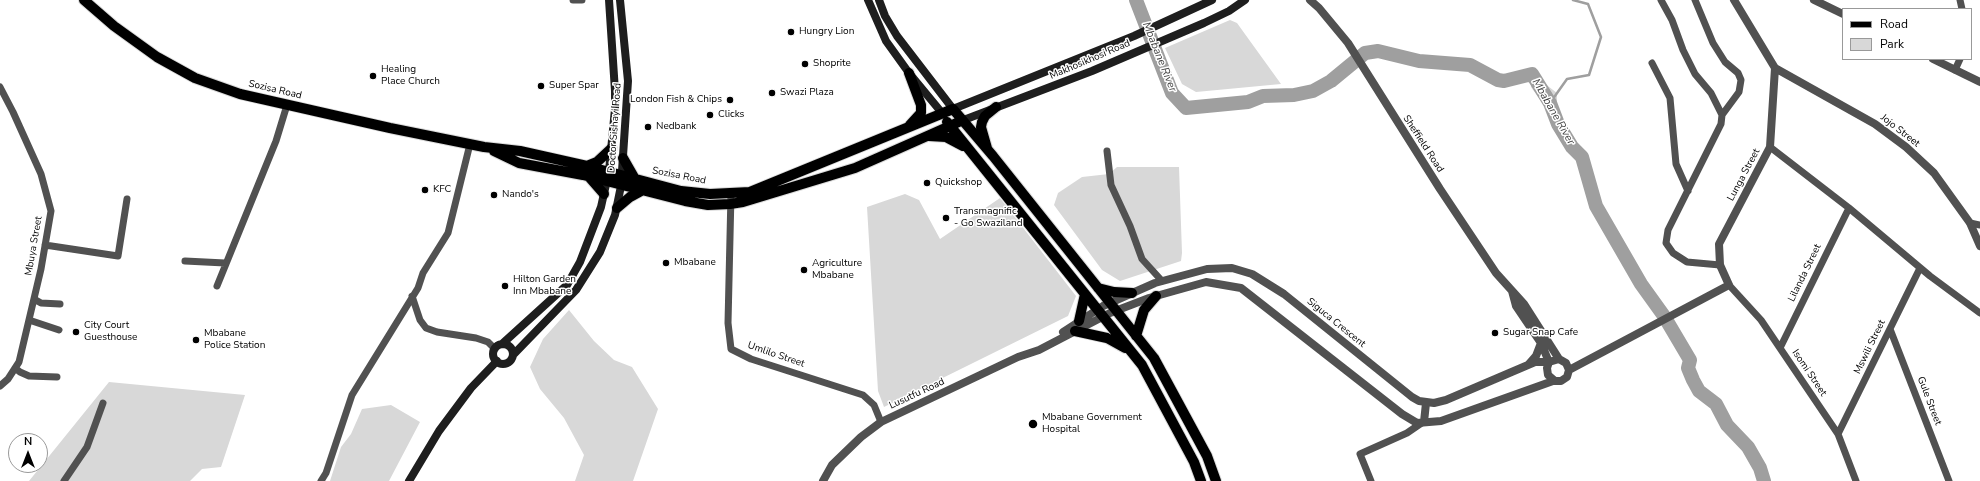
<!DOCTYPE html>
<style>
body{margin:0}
#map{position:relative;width:1980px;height:481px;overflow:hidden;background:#fff;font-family:"Nunito Sans",sans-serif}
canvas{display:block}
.legend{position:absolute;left:1842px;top:8px;width:130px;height:52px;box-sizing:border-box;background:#fff;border:1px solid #999;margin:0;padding:5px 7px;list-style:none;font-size:12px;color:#000}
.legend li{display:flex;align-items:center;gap:8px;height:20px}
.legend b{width:20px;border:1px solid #999}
.north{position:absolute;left:8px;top:433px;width:40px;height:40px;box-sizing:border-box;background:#fff;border:1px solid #999;border-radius:50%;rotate:0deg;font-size:11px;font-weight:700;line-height:16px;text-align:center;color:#000}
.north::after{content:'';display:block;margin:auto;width:14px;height:18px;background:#000;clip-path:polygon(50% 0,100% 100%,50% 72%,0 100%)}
</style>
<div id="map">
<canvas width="1980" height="481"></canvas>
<ul class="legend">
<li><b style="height:5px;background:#000"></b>Road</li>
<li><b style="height:11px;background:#d8d8d8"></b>Park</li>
</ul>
<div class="north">N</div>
</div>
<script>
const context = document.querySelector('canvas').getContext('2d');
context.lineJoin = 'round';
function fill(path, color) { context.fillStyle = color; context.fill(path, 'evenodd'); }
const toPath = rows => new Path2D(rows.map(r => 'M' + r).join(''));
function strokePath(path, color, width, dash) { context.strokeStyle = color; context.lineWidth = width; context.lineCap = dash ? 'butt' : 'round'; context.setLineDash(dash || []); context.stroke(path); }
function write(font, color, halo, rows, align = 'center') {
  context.font = font + ' "Nunito Sans",sans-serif'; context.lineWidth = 3; context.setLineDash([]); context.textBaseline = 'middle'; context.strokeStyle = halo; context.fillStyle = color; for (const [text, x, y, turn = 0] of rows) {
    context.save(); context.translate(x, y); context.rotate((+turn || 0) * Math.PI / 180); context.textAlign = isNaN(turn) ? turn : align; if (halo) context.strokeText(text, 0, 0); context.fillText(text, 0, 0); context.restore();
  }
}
fill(toPath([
 [1230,20,1237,23,1281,84,1196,92,1182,84,1165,48],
 [1532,74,1557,93,1557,107,1564,133,1531,87],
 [1117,167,1179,167,1182,253,1181,261,1120,281,1102,270,1054,205,1058,193,1082,177,1109,174],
 [905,194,919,200,940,239,1000,198,1076,296,1068,316,884,407,878,391,867,207],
 [569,310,594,341,614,360,632,367,658,409,633,481,575,481,584,455,564,418,540,389,530,367,543,339],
 [109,382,245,395,221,467,202,469,190,481,29,481],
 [391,405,420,422,389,481,330,481,341,447,351,434,362,409]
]), '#d8d8d8');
strokePath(toPath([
 [1550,103,1567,79,1589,75,1601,37,1588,4,1573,0]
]), '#9f9f9f', 2.5);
strokePath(toPath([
 [1136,0,1172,93,1186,108,1248,102,1263,96,1294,95,1313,91,1331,81,1365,53,1378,51,1419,61,1470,65,1498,80,1504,81,1532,74,1550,103,1558,124,1572,147,1582,157,1596,206,1641,284,1664,316,1690,360,1688,368,1693,380,1699,391,1716,404,1727,425,1748,447,1760,468,1764,481]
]), '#9f9f9f', 14);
const primary = toPath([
 [84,0,114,26,157,57,195,78,240,94,390,128,484,147,520,151,587,166,681,191,710,194,750,192,953,109,993,156,1154,358,1207,456,1216,481],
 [909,73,921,105,921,113,910,125],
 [947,122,1142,365,1194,462,1201,481],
 [929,136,946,137,963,146],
 [987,148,981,127,982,122,985,116,996,107],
 [494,151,519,163,583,175,685,201,708,205,730,204,743,202,855,168,961,121],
 [623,158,635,179],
 [587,166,597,162,612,148],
 [590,178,604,194],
 [617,208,630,197,641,191],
 [1098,288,1114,292,1132,293],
 [1079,321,1085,294],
 [1075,331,1107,338,1125,348],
 [1136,336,1144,310,1156,296]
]);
strokePath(primary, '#dbdbdb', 12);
strokePath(toPath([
 [573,0,582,0],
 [1661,0,1672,20,1683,50,1695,74,1711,93,1722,115,1721,124,1668,230,1666,243,1673,253,1687,262,1720,265],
 [1695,0,1713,43,1725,62,1738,73,1741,80,1739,92,1722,115],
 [1960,0,1962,9],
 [1652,63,1670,98,1676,164,1688,191],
 [1955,70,1960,59],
 [0,87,13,112,41,174,51,211,41,269,19,362,8,379,0,386],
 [1770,147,1849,208,1930,276,1980,313],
 [1107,151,1111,185,1130,226,1142,259,1162,281],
 [731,194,728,323,731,349,751,359,863,395,874,405,881,422],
 [1970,223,1980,225],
 [45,245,118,256,127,199],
 [185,261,225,263],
 [1729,285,1761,320,1838,434,1856,481],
 [217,286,276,141,287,105],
 [412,296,420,320,426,328,437,332,476,338,488,342,495,349],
 [34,299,41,303,60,304],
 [29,320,59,330],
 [1890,329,1949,481],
 [1780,348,1849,208],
 [15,368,20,372,29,376,57,377],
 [1838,434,1920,268],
 [64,481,87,447,103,403],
 [321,481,326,473,352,395,418,288,423,273,448,233,470,144],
 [1371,481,1360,454,1407,433,1423,422]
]), '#515151', 7);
strokePath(toPath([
 [1310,0,1319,8,1348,43,1440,189,1496,273,1524,304,1559,359],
 [1734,0,1775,68,1875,124,1906,147,1934,173,1970,223,1980,246],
 [1814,0,1843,14],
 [1933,59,1980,82],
 [1063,332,1103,306,1155,283,1207,269,1232,268,1252,274,1284,294,1412,397,1419,401,1434,403,1446,400,1535,362,1549,362,1559,359,1566,363,1569,370,1567,377,1561,381,1555,381,1548,375,1547,368,1549,362,1541,343,1516,306,1512,291],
 [1529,364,1536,356,1541,343],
 [1569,370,1729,285,1720,265,1719,244,1770,147,1775,68],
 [1424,422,1426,403],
 [823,481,832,465,861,437,881,422,1018,357,1039,350,1110,313,1149,298,1206,282,1241,288,1402,414,1417,423,1441,421,1553,381]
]), '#515151', 8);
strokePath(toPath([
 [868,0,886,41,909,73,942,113],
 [879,0,885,16,897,36,953,109,1134,36,1212,0],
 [961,121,1092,71,1204,23,1229,11,1245,0],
 [502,344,567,285,580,262,601,207,609,171,615,109,615,91,609,0],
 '493 354a10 10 0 1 1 20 0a10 10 0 1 1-20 0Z',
 [513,355,576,290,600,252,615,215,621,186,628,81,620,0],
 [409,481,439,431,471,388,497,361]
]), '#1e1e1e', 8);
strokePath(primary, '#000', 10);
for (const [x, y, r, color] of [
 [791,32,4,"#000"],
 [805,64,4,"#000"],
 [373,76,4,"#000"],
 [541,86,4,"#000"],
 [772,93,4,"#000"],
 [730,100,4,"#000"],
 [710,115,4,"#000"],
 [648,127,4,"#000"],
 [927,183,4,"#000"],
 [425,190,4,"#000"],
 [494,195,4,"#000"],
 [946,218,4,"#000"],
 [666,263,4,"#000"],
 [804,270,4,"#000"],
 [505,286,4,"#000"],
 [76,332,4,"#000"],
 [1495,333,4,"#000"],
 [196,340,4,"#000"],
 [1033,424,5,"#000"]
]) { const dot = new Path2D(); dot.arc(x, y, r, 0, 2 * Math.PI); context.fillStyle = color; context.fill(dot); strokePath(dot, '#fff', 1.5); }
write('10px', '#000', '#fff', [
 ["Hungry Lion",799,32],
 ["Shoprite",813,64],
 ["Healing",381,70],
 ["Place Church",381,82],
 ["Super Spar",549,86],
 ["Swazi Plaza",780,93],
 ["London Fish & Chips",722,100,"right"],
 ["Clicks",718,115],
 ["Nedbank",656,127],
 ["Quickshop",935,183],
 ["KFC",433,190],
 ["Nando's",502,195],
 ["Transmagnific",954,212],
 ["- Go Swaziland",954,224],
 ["Mbabane",674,263],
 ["Agriculture",812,264],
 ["Mbabane",812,276],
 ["Hilton Garden",513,280],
 ["Inn Mbabane",513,292],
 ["City Court",84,326],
 ["Guesthouse",84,338],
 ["Sugar Snap Cafe",1503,333],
 ["Mbabane",204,334],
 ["Police Station",204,346],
 ["Mbabane Government",1042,418],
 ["Hospital",1042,430]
], 'left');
write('10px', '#000', '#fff', [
 ["Makhosikhosi Road",1090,60,-23],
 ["Sozisa Road",275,90,13],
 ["Doctor Sishayi Road",615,128,-86],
 ["Jojo Street",1900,131,38],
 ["Sheffield Road",1423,144,57],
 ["Lunga Street",1744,175,-62],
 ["Sozisa Road",679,176,11],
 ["Mbuya Street",34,246,-80],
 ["Lilanda Street",1805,273,-64],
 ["Siguca Crescent",1336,323,39],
 ["Mswili Street",1870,347,-64],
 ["Umlilo Street",776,355,19],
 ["Isomi Street",1809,373,56],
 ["Lusutfu Road",917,394,-25],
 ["Gule Street",1929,401,69]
]);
write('italic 11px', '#404040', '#fff', [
 ["Mbabane River",1159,57,68],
 ["Mbabane River",1553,112,60]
]);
</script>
